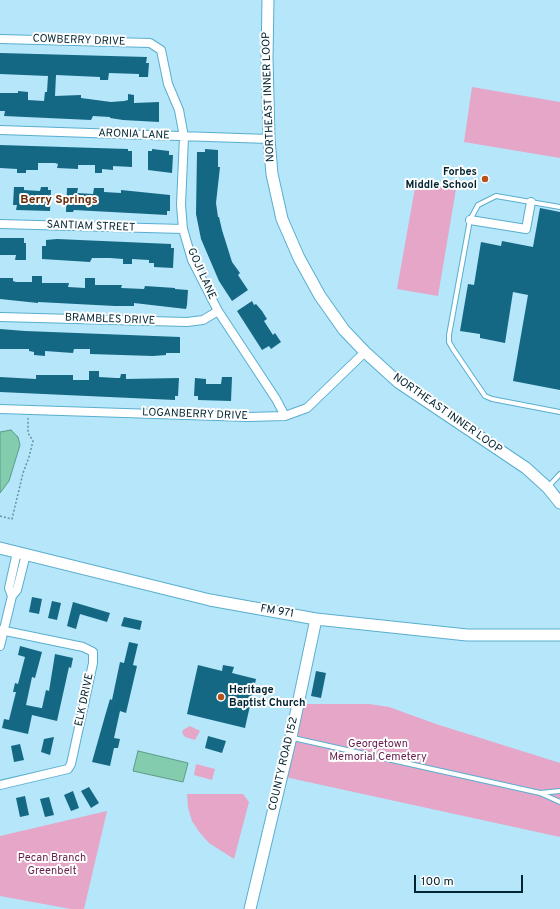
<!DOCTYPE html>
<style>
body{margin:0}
#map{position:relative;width:560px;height:909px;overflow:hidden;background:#b5e6fa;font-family:Overpass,sans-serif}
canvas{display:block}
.scale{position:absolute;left:414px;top:875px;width:109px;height:18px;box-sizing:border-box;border:2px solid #002431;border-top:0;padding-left:5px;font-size:12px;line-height:14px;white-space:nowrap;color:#002431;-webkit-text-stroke:3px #fefefe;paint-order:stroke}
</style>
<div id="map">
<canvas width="560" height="909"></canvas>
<div class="scale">100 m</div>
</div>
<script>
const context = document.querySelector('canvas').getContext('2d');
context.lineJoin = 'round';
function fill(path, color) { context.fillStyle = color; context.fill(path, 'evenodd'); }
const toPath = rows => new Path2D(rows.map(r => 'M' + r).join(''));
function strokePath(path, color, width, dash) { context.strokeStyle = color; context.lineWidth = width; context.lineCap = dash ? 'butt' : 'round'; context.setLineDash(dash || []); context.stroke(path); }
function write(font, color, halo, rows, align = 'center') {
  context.font = font + ' Overpass,sans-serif'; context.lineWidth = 4; context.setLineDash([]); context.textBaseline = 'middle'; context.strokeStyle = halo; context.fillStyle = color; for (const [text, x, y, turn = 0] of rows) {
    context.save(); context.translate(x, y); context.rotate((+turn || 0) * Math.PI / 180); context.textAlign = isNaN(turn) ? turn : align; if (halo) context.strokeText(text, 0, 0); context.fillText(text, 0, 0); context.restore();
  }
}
fill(toPath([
 [472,87,560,102,560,158,464,142],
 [416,182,456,189,438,296,397,289],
 [302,704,369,704,389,707,436,724,560,763,560,837,285,777],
 [190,726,200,731,195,740,185,737,182,733,183,730],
 [196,764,215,769,212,780,194,775],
 [187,794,243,794,249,802,234,859,209,843,200,833,192,821,188,808],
 [107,811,84,909,71,909,0,896,0,836]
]), '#e5a6c8');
const water = toPath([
 [11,430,18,437,20,445,9,481,0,493,0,432,11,430],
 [138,751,188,763,183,782,133,771,138,751]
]);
fill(water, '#83ccad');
strokePath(water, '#5c9a88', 1);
fill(toPath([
 [0,53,147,57,146,63,149,63,148,77,139,77,139,74,109,73,108,80,100,80,100,77,56,75,55,96,81,95,81,98,111,102,124,101,128,100,128,94,134,95,134,103,159,102,159,122,123,120,110,118,110,117,93,116,91,120,4,116,5,111,0,111,0,93,18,93,18,91,28,92,28,100,44,101,45,92,47,92,48,76,0,74],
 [0,145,128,149,128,151,132,151,132,167,113,166,113,170,102,169,102,173,95,173,95,165,78,165,78,169,57,168,58,164,55,163,38,163,38,170,26,170,26,173,17,173,17,169,0,168],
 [152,149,169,151,169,155,173,155,172,173,148,170,148,151,152,151],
 [205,149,218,150,218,167,220,167,216,203,218,217,219,217,222,230,232,262,240,273,238,275,248,290,232,301,219,281,201,239,196,214,197,152,205,152],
 [14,187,24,187,24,190,40,191,41,187,48,187,48,190,51,190,50,211,16,210,17,205,13,205],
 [67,188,78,188,77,193,93,194,94,188,104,188,104,192,121,193,121,190,170,195,170,211,167,211,167,215,74,210,73,212,66,212],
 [540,208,560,212,560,390,513,381,528,295,513,292,505,343,480,338,480,334,460,331,468,284,474,285,481,242,501,246,502,241,533,247],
 [0,238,24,238,24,243,26,243,26,260,15,260,16,255,0,255],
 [57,239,171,244,171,248,174,248,173,268,154,267,154,263,149,263,149,260,132,259,132,264,123,264,123,259,110,258,92,258,90,262,42,259,42,246,46,246,46,240],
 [32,276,42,276,42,283,69,283,68,287,85,288,85,278,95,278,95,285,122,285,121,288,144,289,145,286,175,288,175,289,188,290,187,305,186,309,134,303,134,306,115,306,38,302,38,303,0,299,0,278,13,278,13,281,16,282,32,282],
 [252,301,254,305,256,304,262,311,267,319,264,321,273,335,275,333,281,342,271,349,269,346,262,350,237,311],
 [0,329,25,331,180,337,180,353,166,353,166,355,153,356,90,354,90,349,74,349,73,353,45,351,45,356,34,355,34,352,29,351,29,349,0,349],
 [89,371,99,371,99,377,116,378,120,378,121,374,126,374,126,379,179,378,178,396,175,396,175,400,0,392,0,377,36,379,36,375,73,375,73,380,89,380],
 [222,377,232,377,231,401,198,400,198,396,194,396,195,378,206,379,206,384,221,384],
 [32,597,42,599,39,614,29,612],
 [52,601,61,603,57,620,48,618],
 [73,602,110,613,107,622,80,614,76,629,67,626],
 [124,617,142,621,140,630,121,626],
 [129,642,138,644,133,665,137,666,126,713,120,711,114,738,120,739,118,748,114,748,110,766,92,762,105,716,110,699,112,700,120,662,124,663],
 [20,646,42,652,35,678,32,677,26,705,41,708,42,708,46,690,49,691,55,654,73,658,71,668,69,667,57,721,32,715,28,734,2,728,4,719,9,720,16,692,13,692,15,683,18,684,25,657,18,655],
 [198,665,222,671,223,665,234,667,232,673,256,679,245,728,187,714],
 [316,671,326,673,321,698,311,696],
 [208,736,226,741,222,753,205,748],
 [54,737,50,755,41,752,44,739],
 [20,744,24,760,14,762,11,746],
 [89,787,99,803,91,808,81,791],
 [73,791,79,808,71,811,64,795],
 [25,796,29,815,20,817,16,798],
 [49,797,54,815,45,817,40,799]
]), '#146884');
const lane = toPath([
 [560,207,496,196,478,205,470,220,449,335,449,342,453,349,485,396,492,399,560,412],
 [548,487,560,474],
 [293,738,540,793,560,802],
 [540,793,560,791]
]);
const street = toPath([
 [0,39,150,43,161,50,168,84,179,110,184,137,181,205,183,229,192,260,218,311,276,399,285,416],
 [0,130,269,139],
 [470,220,526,229,531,202],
 [0,224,183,229],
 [0,317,187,322,203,320,218,311],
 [0,409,248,417,285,416,307,408,365,352],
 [12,596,9,588,17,552],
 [0,630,83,647,93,652,93,663,71,764,68,769,0,785],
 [0,646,12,596,17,590,26,554]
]);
const secondary = toPath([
 [268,0,267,58,269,139,272,174,282,219,299,258,320,296,344,330,365,352,398,382,526,468,548,488,560,503],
 [0,548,210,600,316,619,467,635,560,635],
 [250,909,291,737,316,619]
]);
strokePath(lane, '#59aecf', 6);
strokePath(street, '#59aecf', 10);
strokePath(secondary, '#59aecf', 13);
strokePath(toPath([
 [0,516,12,519,23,473,29,457,33,441,28,433,28,418]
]), '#6792a3', 1.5, [2, 2]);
strokePath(lane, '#fff', 4);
strokePath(street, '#fff', 8);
strokePath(secondary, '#fff', 11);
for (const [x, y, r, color] of [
 [485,179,4,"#b6531b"],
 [221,697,4,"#b6531b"]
]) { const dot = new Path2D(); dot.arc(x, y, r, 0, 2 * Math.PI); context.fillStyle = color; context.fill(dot); strokePath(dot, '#fefefe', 1.5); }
write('11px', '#002431', '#fefefe', [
 ["COWBERRY DRIVE",79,41,2],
 ["NORTHEAST INNER LOOP",269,97,-92],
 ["ARONIA LANE",134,135,2],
 ["SANTIAM STREET",91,227,2],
 ["GOJI LANE",201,274,66],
 ["BRAMBLES DRIVE",110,320,2],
 ["NORTHEAST INNER LOOP",447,414,35],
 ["LOGANBERRY DRIVE",195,415,2],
 ["FM 971",277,612,10],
 ["ELK DRIVE",85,700,-78],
 ["COUNTY ROAD 152",284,764,-77]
]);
write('bold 11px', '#002431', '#fefefe', [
 ["Forbes",477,173],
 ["Middle School",477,186],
 ["Heritage",229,691,"left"],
 ["Baptist Church",229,704,"left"]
], 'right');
write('11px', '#671f4d', '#fefefe', [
 ["Georgetown",378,745],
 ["Memorial Cemetery",378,758],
 ["Pecan Branch",52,859],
 ["Greenbelt",52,872]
]);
write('bold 12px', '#692b06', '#fefefe', [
 ["Berry Springs",59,201]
]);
</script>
